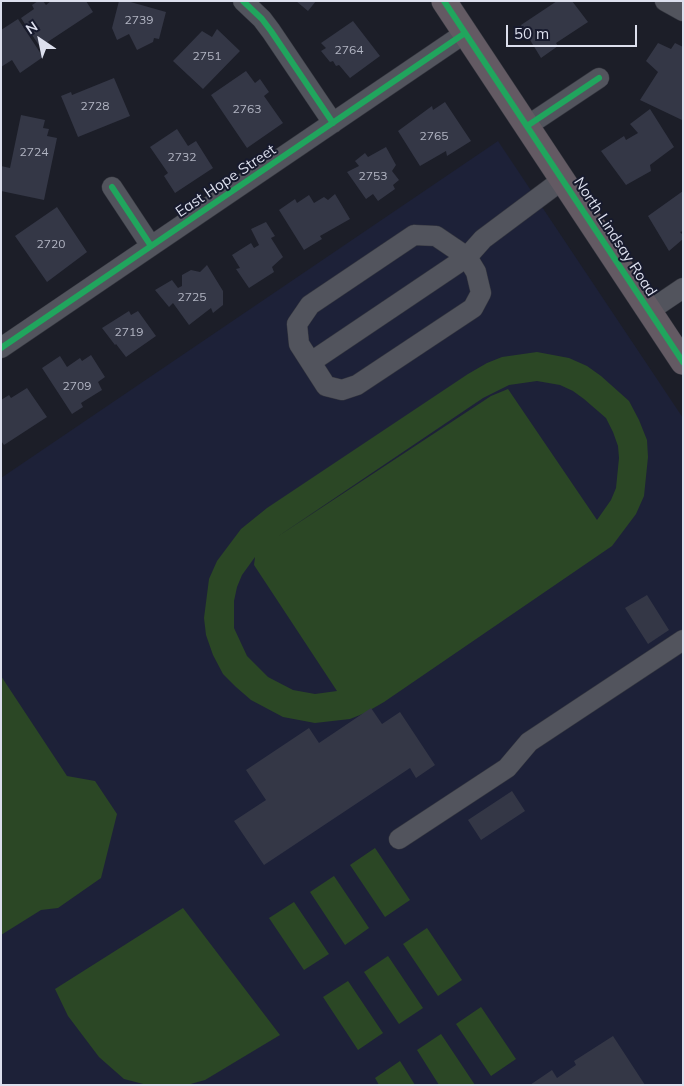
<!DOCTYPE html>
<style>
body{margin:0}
#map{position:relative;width:684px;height:1086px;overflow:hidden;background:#1c1e28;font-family:Mulish,sans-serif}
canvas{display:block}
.frame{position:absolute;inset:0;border:2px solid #dcdfed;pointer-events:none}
.north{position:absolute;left:15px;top:15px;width:50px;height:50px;-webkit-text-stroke:4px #171a2d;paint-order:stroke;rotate:326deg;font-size:14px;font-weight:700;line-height:20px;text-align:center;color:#dcdfed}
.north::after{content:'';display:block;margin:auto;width:18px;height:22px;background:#dcdfed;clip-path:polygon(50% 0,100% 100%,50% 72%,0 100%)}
.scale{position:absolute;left:506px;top:25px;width:131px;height:22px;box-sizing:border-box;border:2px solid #dcdfed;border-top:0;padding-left:6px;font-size:15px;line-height:18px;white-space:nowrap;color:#dcdfed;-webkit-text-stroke:4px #171a2d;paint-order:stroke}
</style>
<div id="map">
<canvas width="684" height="1086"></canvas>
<div class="frame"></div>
<div class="north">N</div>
<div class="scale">50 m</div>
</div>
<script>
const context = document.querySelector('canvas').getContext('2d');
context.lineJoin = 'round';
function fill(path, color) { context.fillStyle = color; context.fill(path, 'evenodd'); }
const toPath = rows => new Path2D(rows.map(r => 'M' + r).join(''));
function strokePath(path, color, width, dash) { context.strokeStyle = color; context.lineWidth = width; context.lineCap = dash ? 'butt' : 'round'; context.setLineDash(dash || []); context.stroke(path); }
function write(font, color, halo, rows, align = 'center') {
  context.font = font + ' Mulish,sans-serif'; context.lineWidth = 4; context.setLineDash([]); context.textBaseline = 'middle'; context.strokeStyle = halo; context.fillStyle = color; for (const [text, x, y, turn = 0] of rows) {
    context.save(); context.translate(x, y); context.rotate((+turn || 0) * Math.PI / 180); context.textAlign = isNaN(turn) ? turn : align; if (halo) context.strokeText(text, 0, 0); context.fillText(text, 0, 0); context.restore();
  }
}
fill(toPath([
 [498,141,683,418,683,1085,1,1085,1,478]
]), '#1d2138');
fill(toPath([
 [537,352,569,358,587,366,601,376,629,401,639,420,647,440,648,457,644,496,636,514,612,546,384,702,365,713,350,719,315,723,283,717,251,700,236,687,223,674,213,655,206,635,204,618,209,579,217,561,241,529,267,508,468,374,487,363,502,357],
 [537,381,560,385,573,391,584,399,606,418,613,432,618,446,619,458,616,488,611,500,597,520,508,389,491,396,277,537,483,398,509,385],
 [255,557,254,565,337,691,315,694,293,690,268,677,247,656,234,628,234,601,237,587,242,575],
 [1,676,67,776,95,781,117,814,101,878,58,908,41,910,1,935],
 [375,848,410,900,385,917,350,865],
 [334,876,369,928,345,945,310,892],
 [294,902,329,954,304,970,269,918],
 [183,908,280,1035,205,1080,187,1085,147,1085,124,1079,99,1057,68,1016,55,989],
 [427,928,462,980,438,996,403,944],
 [388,956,423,1008,399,1024,364,972],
 [348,981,383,1033,358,1050,323,997],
 [481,1007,516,1059,491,1076,456,1024],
 [441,1034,475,1085,439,1085,417,1050],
 [400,1061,415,1085,379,1085,375,1078]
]), '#2b4725');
fill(toPath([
 [38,1,43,1,46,5,51,1,86,1,93,12,40,47,21,18,34,9,32,5],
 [119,1,127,1,166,12,159,39,154,38,153,42,137,50,129,34,117,40,112,28],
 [296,1,316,1,308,11],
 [557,1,572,1,588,22,556,43,558,46,541,58,521,25],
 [18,19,43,57,20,73,12,60,1,67,1,30],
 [353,21,380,56,350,78,339,65,336,66,333,61,330,62,321,51,326,48,321,43],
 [217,29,240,51,203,89,173,61,202,31,212,37],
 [658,43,671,49,675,43,683,47,682,120,640,100,658,72,646,61],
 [246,71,255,83,260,79,269,92,264,96,283,123,247,148,211,95],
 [114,78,130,116,78,137,61,96,71,92,72,95],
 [445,102,471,141,447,156,446,151,420,166,398,131,432,106,433,110],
 [650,109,674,147,650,165,651,171,626,185,601,151,624,136,626,140,638,133,630,124],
 [21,115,45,120,43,128,49,129,47,136,57,138,44,200,1,191,1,166,10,168],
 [177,129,188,146,196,141,213,168,175,193,164,176,168,173,150,147],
 [386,147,396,165,392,171,399,180,393,185,395,189,378,201,373,194,366,199,347,172,359,166,355,161,365,153,368,157],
 [683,191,683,231,680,232,683,235,683,239,669,251,648,216],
 [335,194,350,219,320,236,322,239,304,250,279,210,295,199,297,203,309,195,314,203,324,197,328,200],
 [57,207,87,252,47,282,15,236],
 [266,222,275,236,271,238,283,257,272,267,274,272,249,288,236,269,240,268,232,255,251,243,254,248,259,245,251,229],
 [207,265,223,291,223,305,213,313,211,308,189,325,173,303,169,307,155,290,172,280,178,288,182,286,182,275,191,270,200,272],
 [129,311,131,315,138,311,156,336,126,357,116,344,115,345,102,328],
 [91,355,105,377,98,382,102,390,81,403,83,407,72,414,42,368,60,356,67,367,80,358,82,361],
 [27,388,47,417,4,445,1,441,1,400,9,395,11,398],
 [647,595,669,630,648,644,625,608],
 [371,708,382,724,400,712,435,765,416,778,410,768,264,865,234,821,266,800,246,770,309,728,319,743],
 [512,791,525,811,481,840,468,820],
 [613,1036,645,1085,530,1085,552,1070,557,1078,576,1065,574,1061]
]), '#343746');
const minor = toPath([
 [243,1,262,19,271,31,333,123],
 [665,1,683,11],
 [527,126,599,78],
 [112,187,151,246],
 [414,235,436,236,467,257,476,272,481,293,473,308,357,385,342,390,326,386,299,344,297,324,310,305,414,235],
 [649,311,683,288],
 [1,348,465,33],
 [311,362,467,257,483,239,562,180],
 [399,839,507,768,529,742,683,640]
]);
const major = toPath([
 [444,1,683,362]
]);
strokePath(minor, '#363840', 21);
strokePath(major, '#363840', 26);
strokePath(minor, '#52545d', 20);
strokePath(major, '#635a63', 25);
strokePath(toPath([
 [243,1,262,19,271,31,333,123],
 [444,1,683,362],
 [527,126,599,78],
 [112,187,151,246],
 [1,348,465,33]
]), '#20a55d', 6);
write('12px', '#b2b5c3', null, [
 ["2739",139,20],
 ["2764",349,50],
 ["2751",207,56],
 ["2728",95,106],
 ["2763",247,109],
 ["2765",434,136],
 ["2724",34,152],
 ["2732",182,157],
 ["2753",373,176],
 ["2720",51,244],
 ["2725",192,297],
 ["2719",129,332],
 ["2709",77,386]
]);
write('15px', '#dcdfed', '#171a2d', [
 ["East Hope Street",226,181,-34],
 ["North Lindsay Road",615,237,57]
]);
</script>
